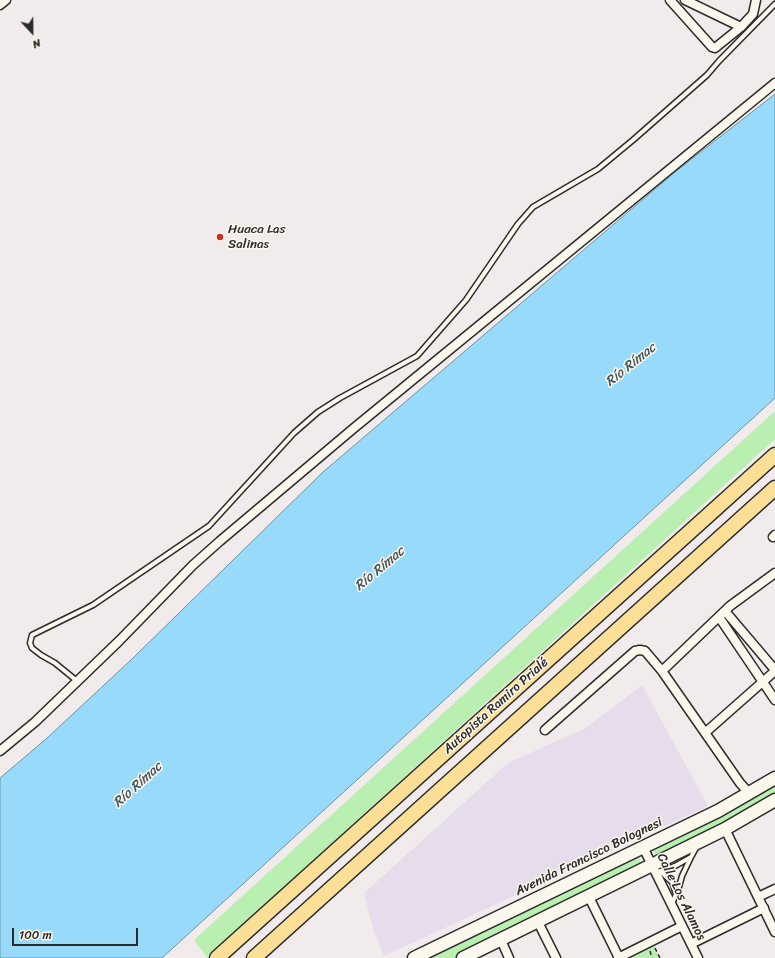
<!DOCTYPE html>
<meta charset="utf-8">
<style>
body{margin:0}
#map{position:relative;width:775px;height:958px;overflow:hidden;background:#f1ebec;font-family:Sriracha,sans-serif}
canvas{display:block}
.north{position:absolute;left:12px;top:12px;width:40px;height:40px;-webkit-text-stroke:3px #fbf7ec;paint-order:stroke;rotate:158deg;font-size:11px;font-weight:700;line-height:16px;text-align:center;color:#2b2b2b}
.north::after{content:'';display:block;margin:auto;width:14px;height:18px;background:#2b2b2b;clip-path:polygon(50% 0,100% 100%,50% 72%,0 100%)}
.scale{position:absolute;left:12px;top:928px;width:126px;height:18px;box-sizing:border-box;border:2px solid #2b2b2b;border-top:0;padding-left:5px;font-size:12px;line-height:14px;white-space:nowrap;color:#2b2b2b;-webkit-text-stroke:3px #fbf7ec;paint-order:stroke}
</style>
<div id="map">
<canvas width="775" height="958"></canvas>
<div class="north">N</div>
<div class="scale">100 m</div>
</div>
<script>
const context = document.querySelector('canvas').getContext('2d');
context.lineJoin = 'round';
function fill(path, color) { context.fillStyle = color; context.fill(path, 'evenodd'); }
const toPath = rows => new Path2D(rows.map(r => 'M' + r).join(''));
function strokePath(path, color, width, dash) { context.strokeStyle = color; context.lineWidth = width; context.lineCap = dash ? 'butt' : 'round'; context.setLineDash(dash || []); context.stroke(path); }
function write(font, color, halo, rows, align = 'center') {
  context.font = font + ' Sriracha,sans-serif'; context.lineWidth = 3; context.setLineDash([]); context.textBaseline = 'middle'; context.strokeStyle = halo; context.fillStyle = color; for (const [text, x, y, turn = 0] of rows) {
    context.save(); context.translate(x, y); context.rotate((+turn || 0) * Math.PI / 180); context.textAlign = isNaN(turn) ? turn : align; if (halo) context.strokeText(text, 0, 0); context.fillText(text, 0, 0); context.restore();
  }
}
fill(toPath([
 [642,685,708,806,384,956,373,928,364,893,508,763,586,728]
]), '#e6dcec');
fill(toPath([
 [775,411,775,439,207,957,194,940],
 [775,781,775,796,759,806,656,856,653,850,656,845],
 [637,855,641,861,640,867,455,958,419,958],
 [654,946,660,958,629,958]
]), '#b9efb1');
const water = toPath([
 [775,94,775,398,162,958,0,958,0,778,46,739,133,658,323,472,675,172,775,94]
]);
fill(water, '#98dafa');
strokePath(water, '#6c94a7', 1);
const service = toPath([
 [77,681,55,663,41,655,32,648,30,643,32,635,93,605,209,526,294,433,318,412,340,398,417,356,466,300,518,224,533,207,598,169,633,140,707,75,719,61,775,4],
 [660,871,672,882,676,894,672,904],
 [661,871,675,866,691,857,697,846],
 [677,894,682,876,691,857]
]);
const minor = toPath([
 [670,0,712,47,715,48,741,27,753,14,756,0],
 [685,0,741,27],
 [0,5,6,0],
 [773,537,775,535],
 [725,611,775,670],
 [719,617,775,700],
 [662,671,730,606,775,573],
 [545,730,635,651,640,650,645,651,662,671,740,783,749,793],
 [706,732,775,671],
 [0,751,35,722,119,641,193,565,220,541,354,428,775,83],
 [725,829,775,932],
 [643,847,698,958],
 [589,897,619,958],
 [758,897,775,889],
 [538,922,556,958],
 [501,940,509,958],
 [691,944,764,908],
 [618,958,682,926]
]);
const secondary = toPath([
 [414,958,718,811,775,778],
 [463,958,725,829,775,800]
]);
const trunk = toPath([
 [217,958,775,455],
 [254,958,775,488]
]);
strokePath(service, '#2b2b2b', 7);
strokePath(minor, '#2b2b2b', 11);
strokePath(secondary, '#2b2b2b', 15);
strokePath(trunk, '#2b2b2b', 17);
strokePath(toPath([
 [655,948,660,958],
 [650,951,652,958]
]), '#2b2b2b', 1.5, [4, 3]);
strokePath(service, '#fbf7ec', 4);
strokePath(minor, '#fbf7ec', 8);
strokePath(secondary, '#fbf7ec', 12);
strokePath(trunk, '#fbdf96', 14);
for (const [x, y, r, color] of [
 [220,237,4,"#c8321e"]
]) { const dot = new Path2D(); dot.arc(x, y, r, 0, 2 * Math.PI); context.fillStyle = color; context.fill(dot); strokePath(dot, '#fbf7ec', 1.5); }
write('13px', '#2b2b2b', '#fbf7ec', [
 ["Huaca Las",228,230],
 ["Salinas",228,245]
], 'left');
write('13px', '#2b2b2b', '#fbf7ec', [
 ["Autopista Ramiro Prialé",496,706,-42],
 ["Avenida Francisco Bolognesi",589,857,-26],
 ["Calle Los Alamos",681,897,64]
]);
write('italic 14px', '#46575f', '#fbf7ec', [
 ["Río Rímac",631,365,-39],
 ["Río Rímac",380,569,-40],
 ["Río Rímac",138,785,-42]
]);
</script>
